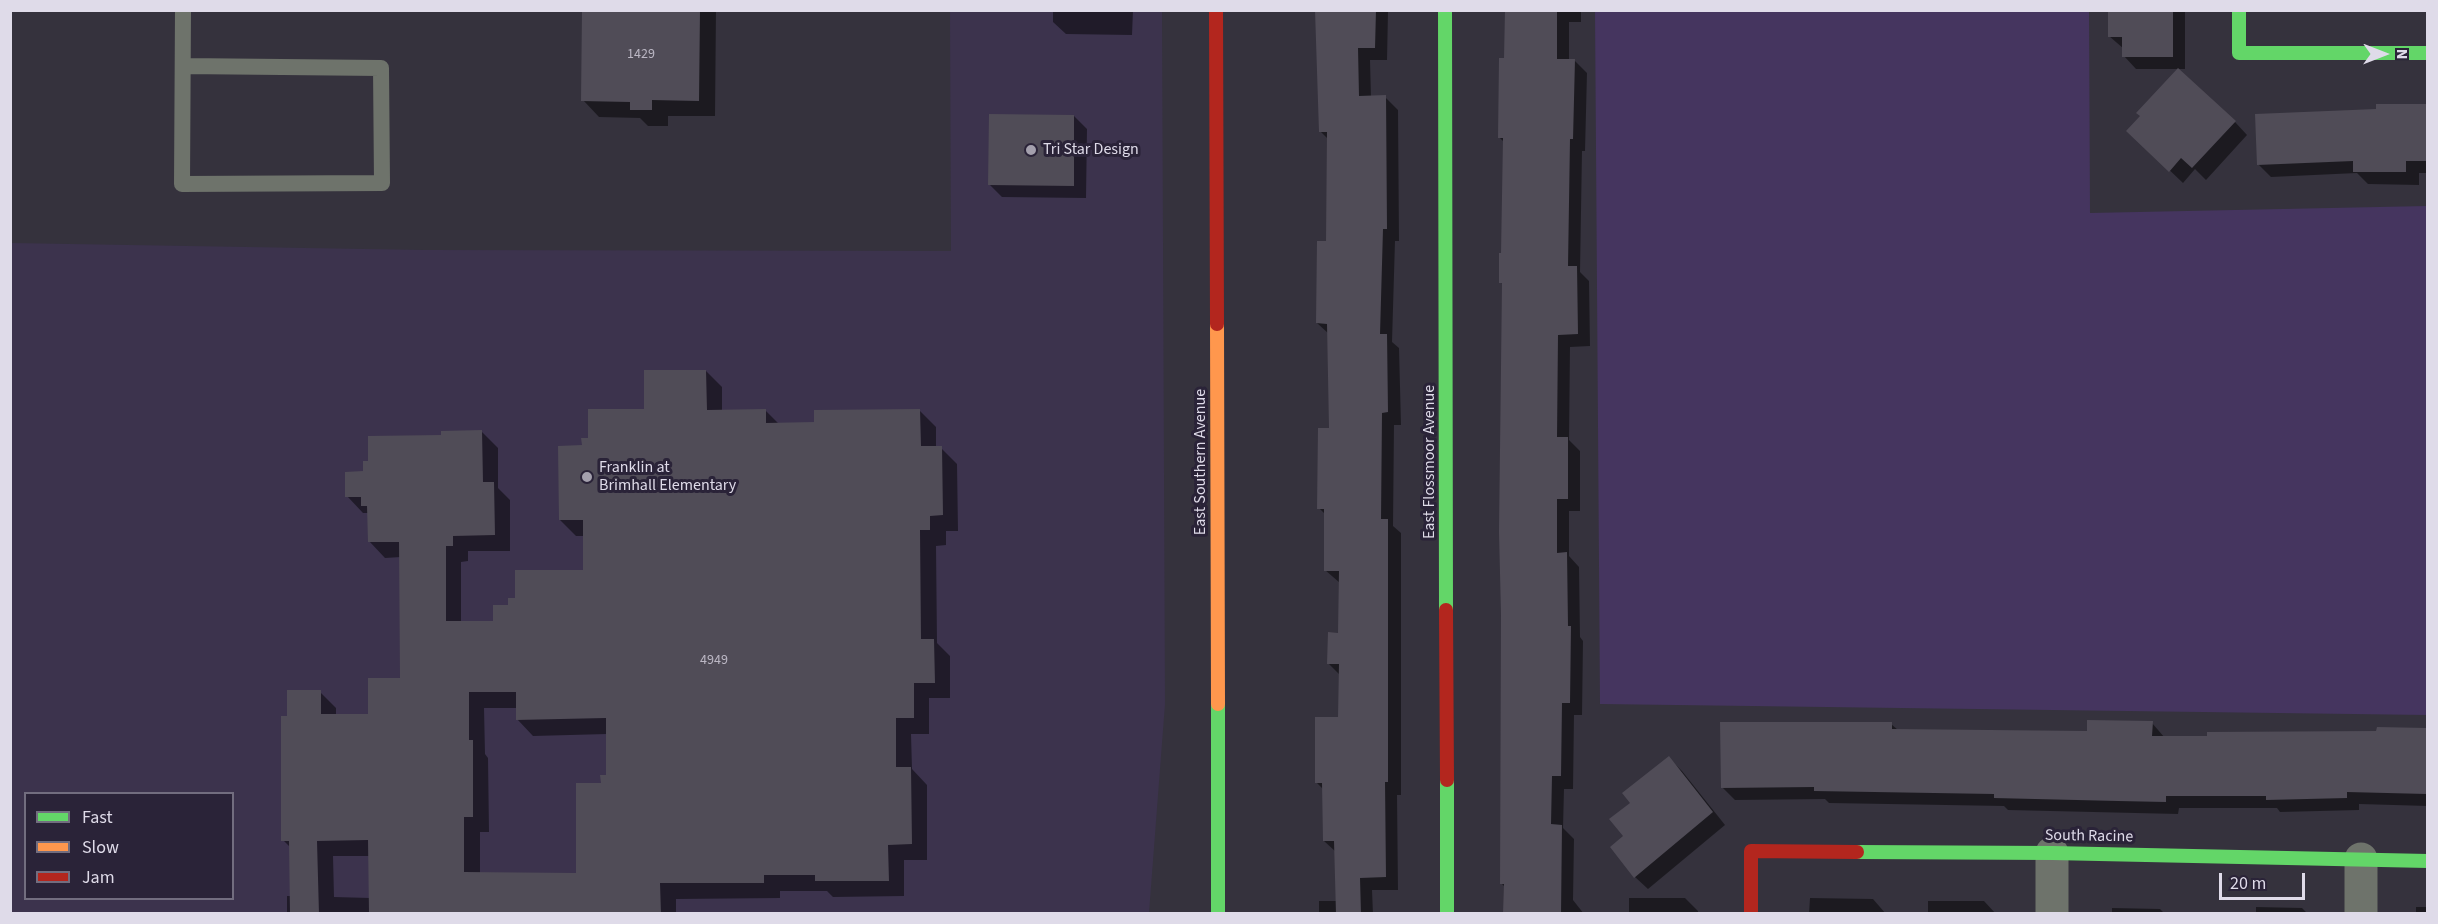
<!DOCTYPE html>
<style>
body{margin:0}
#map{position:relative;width:2438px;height:924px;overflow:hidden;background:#35323d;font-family:"Source Sans 3",sans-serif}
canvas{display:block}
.frame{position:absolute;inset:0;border:12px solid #dfdbe9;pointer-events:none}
.legend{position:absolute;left:24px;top:792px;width:210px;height:108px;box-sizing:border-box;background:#2a2338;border:2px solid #726d7f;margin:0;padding:8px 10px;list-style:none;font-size:18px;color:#dfdbe9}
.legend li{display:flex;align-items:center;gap:12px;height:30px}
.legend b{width:30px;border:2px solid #726d7f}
.north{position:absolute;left:2354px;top:24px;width:60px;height:60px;-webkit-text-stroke:4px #2a2338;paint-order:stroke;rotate:90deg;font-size:16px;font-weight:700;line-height:24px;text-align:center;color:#dfdbe9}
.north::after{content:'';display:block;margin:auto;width:21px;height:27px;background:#dfdbe9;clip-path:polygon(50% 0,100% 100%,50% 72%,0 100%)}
.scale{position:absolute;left:2219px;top:873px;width:86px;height:27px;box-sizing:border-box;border:3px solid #dfdbe9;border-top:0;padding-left:8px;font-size:18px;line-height:21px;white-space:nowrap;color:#dfdbe9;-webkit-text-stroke:4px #2a2338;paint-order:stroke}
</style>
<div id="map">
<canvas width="2438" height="924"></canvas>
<div class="frame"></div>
<ul class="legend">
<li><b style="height:8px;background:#63d668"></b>Fast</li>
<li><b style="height:8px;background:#ff974d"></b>Slow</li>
<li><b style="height:8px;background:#b3261e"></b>Jam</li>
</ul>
<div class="north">N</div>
<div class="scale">20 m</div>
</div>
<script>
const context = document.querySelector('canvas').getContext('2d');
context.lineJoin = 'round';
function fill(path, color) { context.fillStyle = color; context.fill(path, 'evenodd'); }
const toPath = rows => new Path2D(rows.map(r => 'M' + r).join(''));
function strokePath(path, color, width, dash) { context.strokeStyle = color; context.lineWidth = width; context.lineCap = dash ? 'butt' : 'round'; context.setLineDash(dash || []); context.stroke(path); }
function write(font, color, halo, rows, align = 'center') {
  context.font = font + ' "Source Sans 3",sans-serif'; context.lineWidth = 6; context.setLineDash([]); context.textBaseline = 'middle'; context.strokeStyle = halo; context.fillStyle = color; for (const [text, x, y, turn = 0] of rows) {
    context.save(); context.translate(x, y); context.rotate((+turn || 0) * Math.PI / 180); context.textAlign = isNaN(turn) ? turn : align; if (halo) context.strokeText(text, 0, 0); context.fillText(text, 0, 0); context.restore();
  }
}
fill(toPath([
 [950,11,1162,11,1165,704,1149,913,11,914,11,243,424,250,951,251],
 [26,794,232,794,232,898,26,898]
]), '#3c334d');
fill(toPath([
 [1595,11,2089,11,2090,213,2427,206,2427,715,1600,704]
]), '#45355f');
fill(toPath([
 [584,10,716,10,715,116,668,116,668,126,648,126,640,118,599,117,583,100],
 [1053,10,1133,10,1132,35,1066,34,1053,22],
 [1317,10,1398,10,1388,12,1387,60,1370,60,1371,97,1385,97,1398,110,1399,241,1395,241,1392,342,1399,348,1401,425,1394,425,1393,526,1401,533,1401,795,1397,795,1398,890,1372,890,1373,914,1319,914,1319,901,1337,901,1336,852,1324,841,1323,789,1317,783,1340,718,1340,675,1329,664,1339,634,1340,583,1325,570,1326,515,1319,508,1330,430,1329,334,1317,323,1327,243,1329,140,1321,132],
 [1506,10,1581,10,1581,22,1569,22,1569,60,1574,60,1587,73,1585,151,1582,151,1580,272,1589,281,1590,346,1570,347,1569,440,1580,451,1580,511,1569,511,1569,556,1579,567,1580,637,1583,641,1582,715,1574,715,1573,789,1564,789,1563,828,1574,839,1573,900,1584,914,1505,914,1505,887,1502,884,1503,285,1501,282,1504,142,1499,137,1506,59],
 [2109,10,2185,10,2185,69,2136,69,2124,56,2124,49,2109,36],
 [2378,106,2428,106,2428,173,2419,173,2419,185,2368,184,2357,173,2271,177,2258,164,2377,110],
 [1074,116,1087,129,1086,198,1002,197,990,185],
 [2235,122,2247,135,2206,180,2195,169,2183,183,2141,143],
 [706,371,722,387,722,411,765,410,779,424,815,424,920,411,936,427,936,448,941,448,957,464,958,531,946,531,946,545,936,546,937,643,950,656,950,698,929,698,929,734,911,734,912,769,927,785,927,860,904,860,904,896,833,897,827,891,780,891,780,898,676,899,676,914,287,914,287,896,292,896,291,848,283,840,289,717,320,692,336,708,336,715,369,715,401,679,401,557,385,558,369,541,369,513,363,513,347,496,364,473,443,437,482,432,498,448,498,488,510,500,510,551,468,551,468,561,461,562,461,623,494,623,516,600,584,572,584,536,576,536,560,520,583,447,590,439,646,410],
 [484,708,517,708,517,719,533,736,607,734,607,776,602,785,578,874,480,874,480,832,489,832,488,758,485,754],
 [333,856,369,856,370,898,334,897],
 [2152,723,2165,738,2378,732,2378,728,2428,729,2428,806,2359,804,2359,810,2280,812,2277,808,2179,808,2178,814,2008,810,2004,806,1829,803,1825,799,1735,800,1722,787,1891,724,1898,730,2088,733],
 [1669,758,1682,771,1725,825,1648,889,1635,877,1632,803],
 [1629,898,1685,898,1698,911,1698,914,1629,914],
 [1810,898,1873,899,1886,914,1809,914],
 [1928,901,1984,901,1996,914,1928,914],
 [2256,907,2302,908,2308,914,2256,914],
 [2416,907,2428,907,2428,914,2416,914],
 [2112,908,2160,909,2165,914,2112,914]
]), '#0007');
fill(toPath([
 [582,10,700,10,699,101,652,100,652,110,630,110,630,102,581,101],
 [1315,10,1376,10,1375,48,1358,48,1359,96,1386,95,1387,229,1383,229,1380,334,1387,334,1388,412,1382,413,1381,519,1388,519,1388,782,1385,782,1386,877,1360,878,1361,914,1336,914,1334,841,1323,841,1322,783,1315,783,1315,717,1338,717,1339,664,1327,664,1328,632,1338,633,1339,571,1324,571,1324,509,1317,509,1318,428,1329,428,1327,324,1316,323,1317,241,1326,241,1327,132,1319,132],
 [1505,10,1557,10,1557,59,1575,59,1573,139,1570,139,1568,266,1577,266,1578,334,1558,335,1557,437,1568,437,1568,499,1557,499,1557,553,1567,552,1568,626,1571,626,1570,703,1562,703,1561,776,1552,776,1551,824,1562,825,1561,914,1503,914,1504,884,1500,884,1501,614,1499,532,1502,283,1499,283,1499,253,1501,253,1503,138,1498,138,1499,58,1504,58],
 [2108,10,2173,10,2173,57,2122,57,2122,37,2108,37],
 [2178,68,2236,121,2192,168,2181,158,2169,172,2126,131,2140,116,2136,113],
 [2376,104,2427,104,2427,161,2406,161,2406,172,2353,172,2353,161,2257,165,2255,114,2376,109],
 [989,114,1074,115,1074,186,988,185],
 [644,370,706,370,707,410,766,409,766,423,814,422,814,410,920,409,921,446,942,446,943,515,930,516,930,530,920,530,921,639,934,639,935,683,914,683,914,718,896,718,896,767,911,767,912,844,888,845,889,881,815,881,815,875,764,875,764,883,660,883,661,914,369,914,368,840,317,841,319,914,290,914,289,841,281,841,281,716,287,716,287,690,321,690,321,714,368,714,368,678,400,678,399,542,368,542,367,506,361,506,361,497,345,497,345,472,363,471,363,461,368,461,368,436,441,435,441,431,482,430,483,482,494,482,495,535,453,536,453,546,446,546,446,621,493,621,493,605,508,605,508,598,515,598,515,570,583,570,583,520,559,520,558,446,582,445,581,438,588,438,588,409,644,409],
 [469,692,516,692,516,720,606,718,606,775,600,775,601,783,576,783,576,873,464,872,464,817,473,817,473,740,469,740],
 [2087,720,2153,721,2152,736,2207,736,2207,732,2376,731,2377,727,2427,728,2427,794,2347,792,2347,798,2266,800,2266,796,2166,796,2166,802,2118,801,1994,798,1994,794,1814,791,1814,787,1721,788,1720,722,1892,722,1892,729,2087,731],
 [1669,756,1713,812,1634,878,1610,847,1623,836,1609,819,1630,803,1622,793]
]), '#504c57');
strokePath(toPath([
 [183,10,182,184,382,183,381,68,183,66]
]), '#6e736b', 16);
strokePath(toPath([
 [2052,853,2052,914],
 [2361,914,2361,859]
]), '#6e736b', 33);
strokePath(toPath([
 [1445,10,1446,610],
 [2239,10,2239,53,2428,53],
 [1218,704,1218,914],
 [1447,780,1447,914],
 [1857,852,2052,853,2428,861]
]), '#63d668', 14);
strokePath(toPath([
 [1217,324,1218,704]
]), '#ff974d', 14);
strokePath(toPath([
 [1216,10,1217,324],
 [1446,610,1447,780],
 [1751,914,1751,851,1857,852]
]), '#b3261e', 14);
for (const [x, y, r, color] of [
 [1031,150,6,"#a4a0ad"],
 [587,477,6,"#a4a0ad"]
]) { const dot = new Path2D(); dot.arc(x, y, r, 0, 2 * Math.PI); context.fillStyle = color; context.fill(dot); strokePath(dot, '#2a2338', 2); }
write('14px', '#bbb7c4', null, [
 ["1429",641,55],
 ["4949",714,661]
]);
write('16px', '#dfdbe9', '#2a2338', [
 ["Tri Star Design",1043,150],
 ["Franklin at",599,468],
 ["Brimhall Elementary",599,486]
], 'left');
write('16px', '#dfdbe9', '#2a2338', [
 ["East Southern Avenue",1201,462,-90],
 ["East Flossmoor Avenue",1430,462,-90],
 ["South Racine",2089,837,1]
]);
</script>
